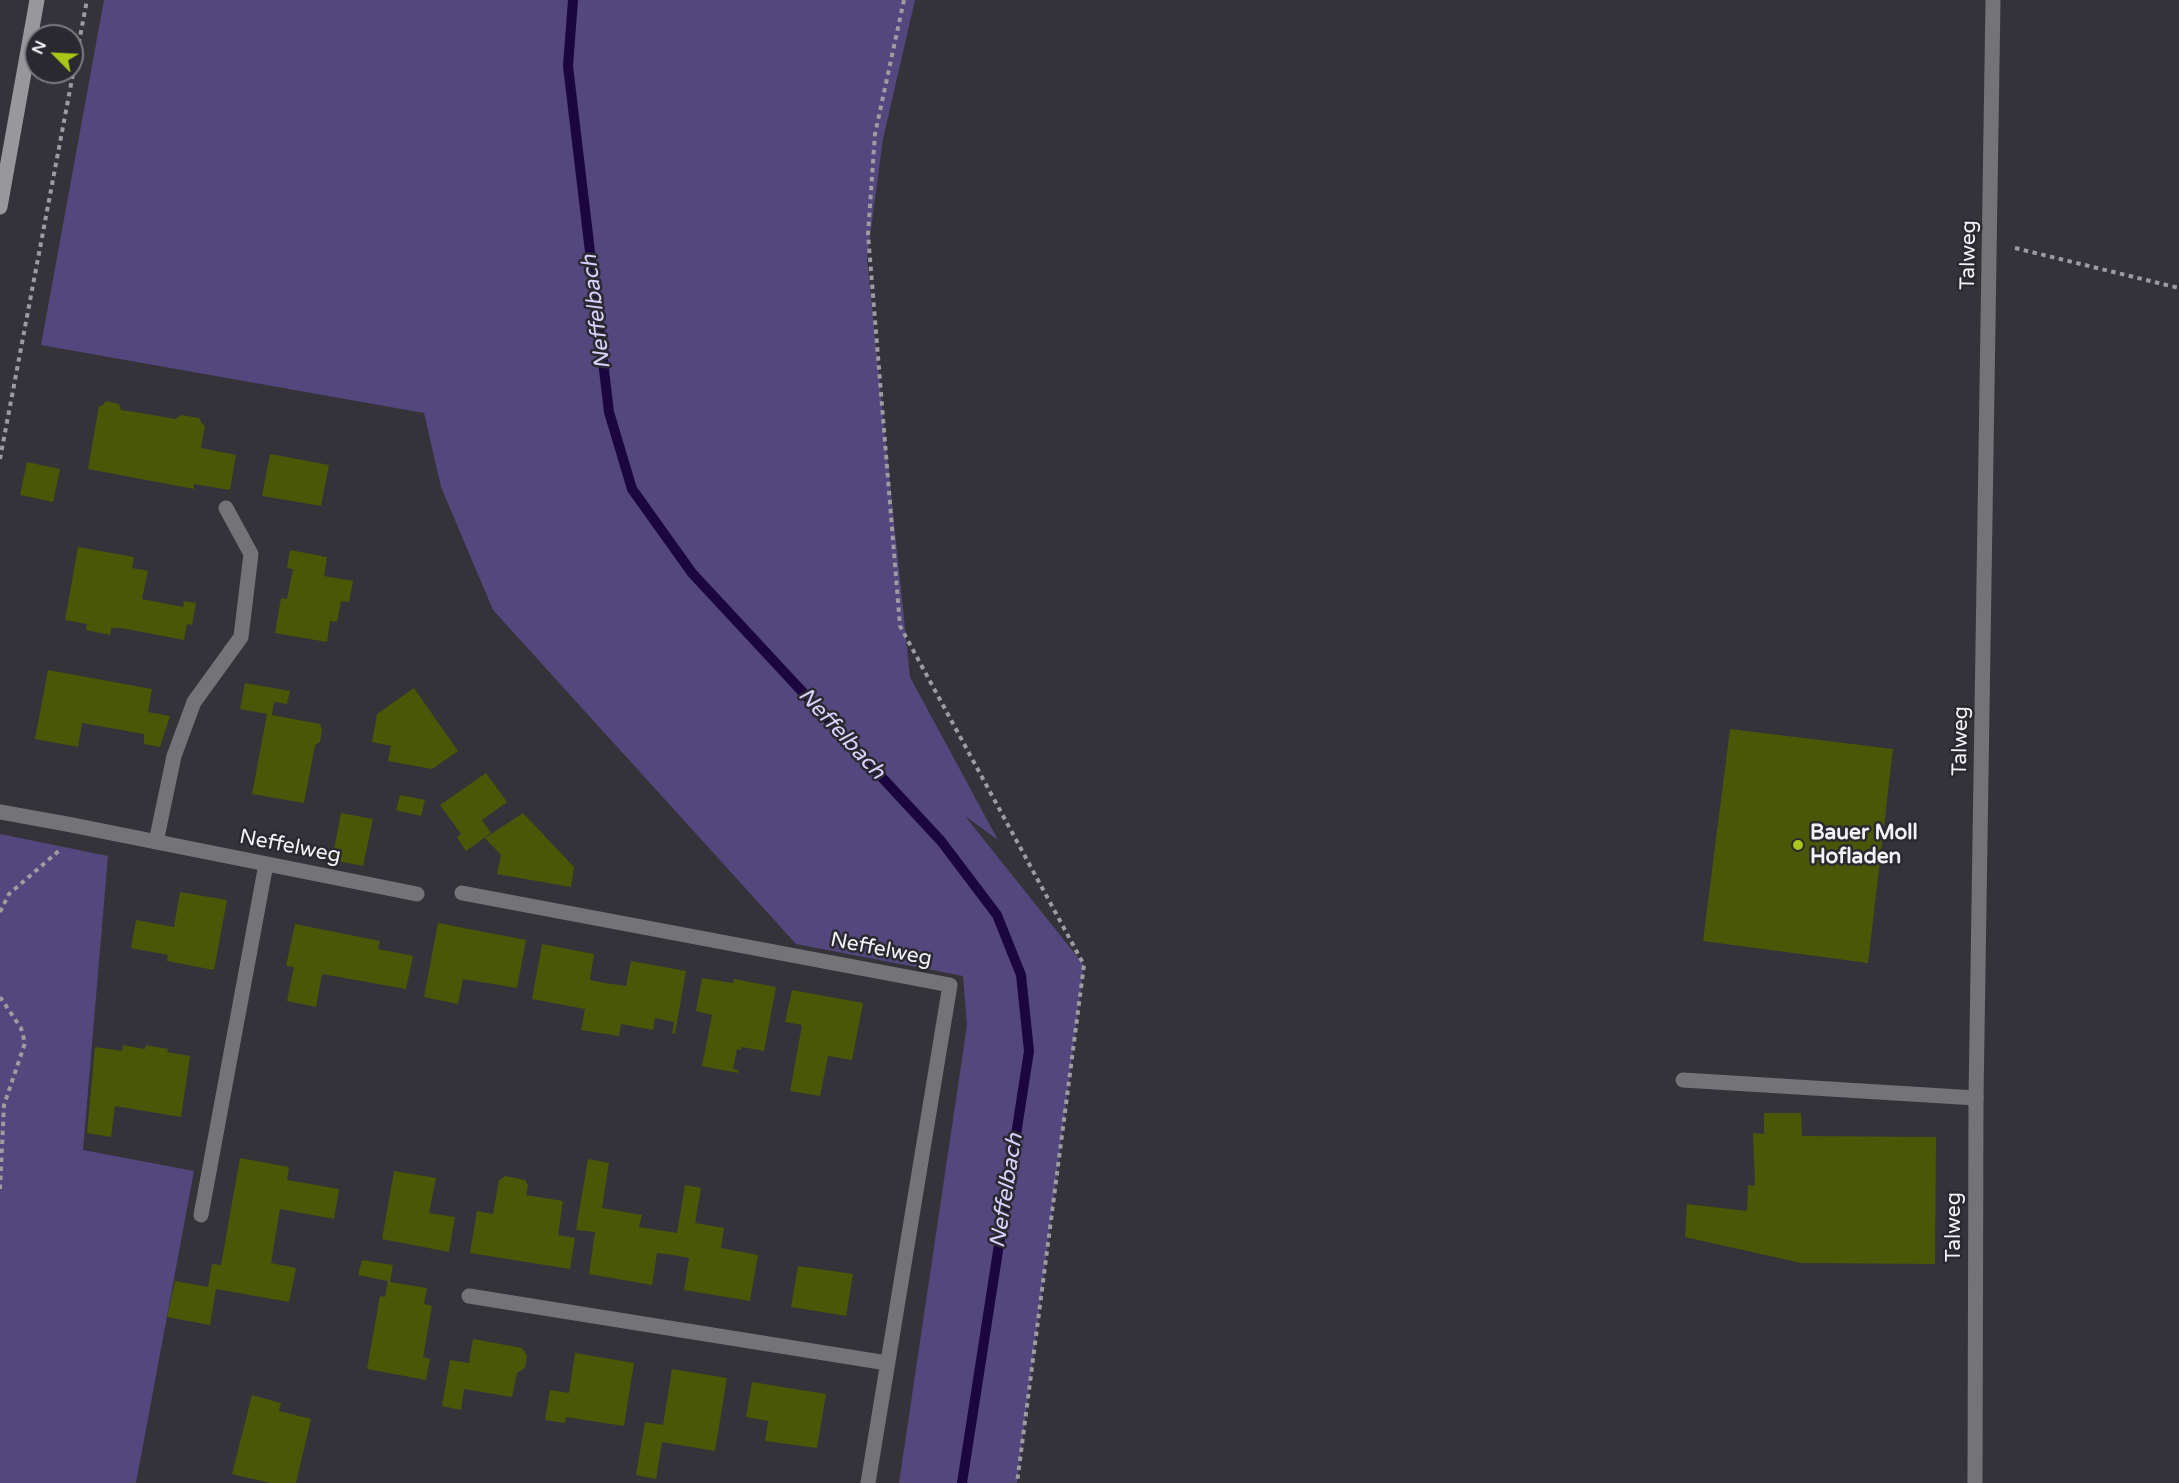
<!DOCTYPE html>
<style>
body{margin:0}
#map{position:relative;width:2179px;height:1483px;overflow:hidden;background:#343339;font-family:"Varela Round",sans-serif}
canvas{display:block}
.north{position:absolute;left:24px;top:24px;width:60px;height:60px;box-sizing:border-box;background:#2a292f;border:2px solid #7a7a7f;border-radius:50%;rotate:294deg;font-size:16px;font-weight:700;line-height:24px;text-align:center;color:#f3f3f7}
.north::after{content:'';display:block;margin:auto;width:21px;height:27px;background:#aac719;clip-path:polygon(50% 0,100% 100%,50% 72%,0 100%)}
</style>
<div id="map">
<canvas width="2179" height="1483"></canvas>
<div class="north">N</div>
</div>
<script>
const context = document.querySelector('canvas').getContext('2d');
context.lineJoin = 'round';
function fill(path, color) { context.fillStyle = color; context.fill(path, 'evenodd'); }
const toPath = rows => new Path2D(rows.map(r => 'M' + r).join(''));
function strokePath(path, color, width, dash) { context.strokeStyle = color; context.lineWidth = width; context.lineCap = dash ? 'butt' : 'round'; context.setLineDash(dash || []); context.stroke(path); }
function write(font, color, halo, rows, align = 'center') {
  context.font = font + ' "Varela Round",sans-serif'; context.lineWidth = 5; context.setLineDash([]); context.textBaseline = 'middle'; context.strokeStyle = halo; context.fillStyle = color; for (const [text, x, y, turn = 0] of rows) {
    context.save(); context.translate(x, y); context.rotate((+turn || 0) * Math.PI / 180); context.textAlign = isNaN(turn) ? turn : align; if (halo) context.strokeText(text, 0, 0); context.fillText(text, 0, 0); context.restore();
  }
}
fill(toPath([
 [104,0,915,0,883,139,867,259,910,677,998,840,965,816,1084,965,1017,1483,899,1483,967,1025,963,976,796,944,493,610,441,487,424,413,41,345],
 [0,834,108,856,83,1150,194,1171,136,1483,0,1483]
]), '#54477d');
strokePath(toPath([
 [573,0,568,66,609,412,632,489,692,573,941,841,997,915,1021,975,1029,1051,962,1483]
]), '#1c063f', 10);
fill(toPath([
 [106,401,119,404,121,410,141,413,175,419,182,415,199,418,202,424,205,425,201,448,236,455,230,490,194,484,194,489,88,469,99,406,102,406],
 [270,454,329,465,321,506,262,496],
 [27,462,60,469,53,502,20,495],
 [78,547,134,557,132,568,148,571,142,599,183,607,184,601,196,603,192,625,187,624,184,640,121,628,111,628,110,635,86,630,87,624,65,620],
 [290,550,327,557,324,576,353,581,349,602,341,601,337,622,330,621,327,642,275,633,281,598,287,599,293,569,287,568],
 [48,670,152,689,148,712,170,716,160,747,144,744,144,734,82,723,78,747,35,739],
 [245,683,290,691,287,704,274,702,272,715,320,724,322,730,320,742,315,745,304,803,252,794,267,714,240,709],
 [414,688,458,751,432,769,388,761,391,746,372,742,377,714],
 [1730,729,1893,749,1868,963,1703,941],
 [486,773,507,802,482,820,491,833,466,851,457,837,461,834,440,805],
 [400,795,425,800,421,816,396,810],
 [341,813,373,819,363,866,332,860],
 [523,813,574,867,571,887,497,874,501,855,485,838],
 [180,892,227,900,214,970,167,961,168,955,131,948,136,920,174,927],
 [438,923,526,940,517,988,463,979,458,1004,424,997],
 [295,924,380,941,378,949,413,956,406,989,322,974,316,1007,287,1001,294,967,286,966],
 [542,944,594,954,590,980,605,983,626,986,631,961,686,971,675,1034,672,1033,674,1022,655,1018,653,1030,621,1024,619,1036,581,1030,585,1009,532,999],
 [702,978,733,983,734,979,776,987,764,1051,742,1047,741,1050,737,1049,733,1069,738,1070,738,1073,702,1066,712,1015,696,1011],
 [792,990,863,1003,852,1060,828,1056,820,1096,790,1091,802,1025,785,1022],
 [123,1045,145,1049,146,1045,168,1049,167,1052,190,1056,181,1117,115,1106,111,1137,87,1133,95,1047,122,1051],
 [1764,1113,1801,1113,1802,1136,1936,1137,1935,1264,1801,1263,1685,1237,1687,1204,1747,1211,1748,1185,1755,1186,1753,1133,1764,1134],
 [240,1158,289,1167,287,1180,339,1189,334,1219,280,1209,271,1263,296,1268,289,1302,216,1289,210,1325,167,1317,175,1281,208,1287,212,1264,221,1265],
 [588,1159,609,1163,602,1208,642,1215,639,1227,677,1233,685,1185,701,1188,695,1223,724,1228,721,1248,758,1255,750,1301,684,1290,689,1258,673,1255,657,1253,652,1285,589,1274,595,1232,576,1230],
 [394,1171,436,1178,429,1213,455,1217,449,1252,382,1239],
 [505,1176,525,1180,528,1185,526,1195,563,1201,558,1235,575,1238,570,1269,470,1253,477,1211,493,1214,499,1180],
 [362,1260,393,1265,390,1282,427,1288,424,1304,432,1306,423,1357,430,1359,426,1380,367,1369,380,1296,385,1297,388,1281,358,1275],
 [798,1266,853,1274,846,1316,791,1307],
 [473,1339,522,1348,527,1356,525,1368,517,1373,512,1397,464,1389,461,1410,442,1406,450,1360,469,1363],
 [575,1353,634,1363,624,1426,566,1417,565,1423,545,1420,550,1390,569,1393],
 [672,1369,727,1378,715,1451,662,1442,656,1479,636,1475,645,1422,663,1425],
 [752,1382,826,1394,817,1448,765,1441,768,1421,746,1417],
 [252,1395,281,1403,279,1411,311,1419,296,1483,270,1483,232,1474]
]), '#495707');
strokePath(toPath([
 [904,0,875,134,868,234,900,626,1084,965,1017,1483],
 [2015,248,2179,288],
 [0,459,87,0],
 [0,912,9,894,61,849],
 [0,997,21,1028,25,1043,4,1105,0,1189]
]), '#9d9ca1', 4, [4.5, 4.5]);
strokePath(toPath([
 [1683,1080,1976,1098],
 [201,1215,266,864]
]), '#747477', 15);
strokePath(toPath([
 [0,812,72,825,417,894],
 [156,842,174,756,194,702,241,637,251,554,226,508],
 [462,893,950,985,868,1483],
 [469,1296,887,1363],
 [1975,1483,1976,1098,1993,0]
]), '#747477', 15);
strokePath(toPath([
 [0,207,37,0]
]), '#98989c', 15);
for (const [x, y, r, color] of [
 [1798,845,6,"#aac719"]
]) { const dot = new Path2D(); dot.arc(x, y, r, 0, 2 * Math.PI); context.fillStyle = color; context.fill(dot); strokePath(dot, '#2a292f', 2); }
write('21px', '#f3f3f7', '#2a292f', [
 ["Talweg",1969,255,-89],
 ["Talweg",1961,741,-89],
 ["Neffelweg",290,847,11],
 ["Neffelweg",881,950,11],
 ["Talweg",1954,1227,-90]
]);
write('bold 21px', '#f3f3f7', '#2a292f', [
 ["Bauer Moll",1810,833],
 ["Hofladen",1810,857]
], 'left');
write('italic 22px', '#d9d1fd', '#2a292f', [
 ["Neffelbach",597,312,-97],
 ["Neffelbach",841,734,47],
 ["Neffelbach",1007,1191,-81]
]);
</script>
